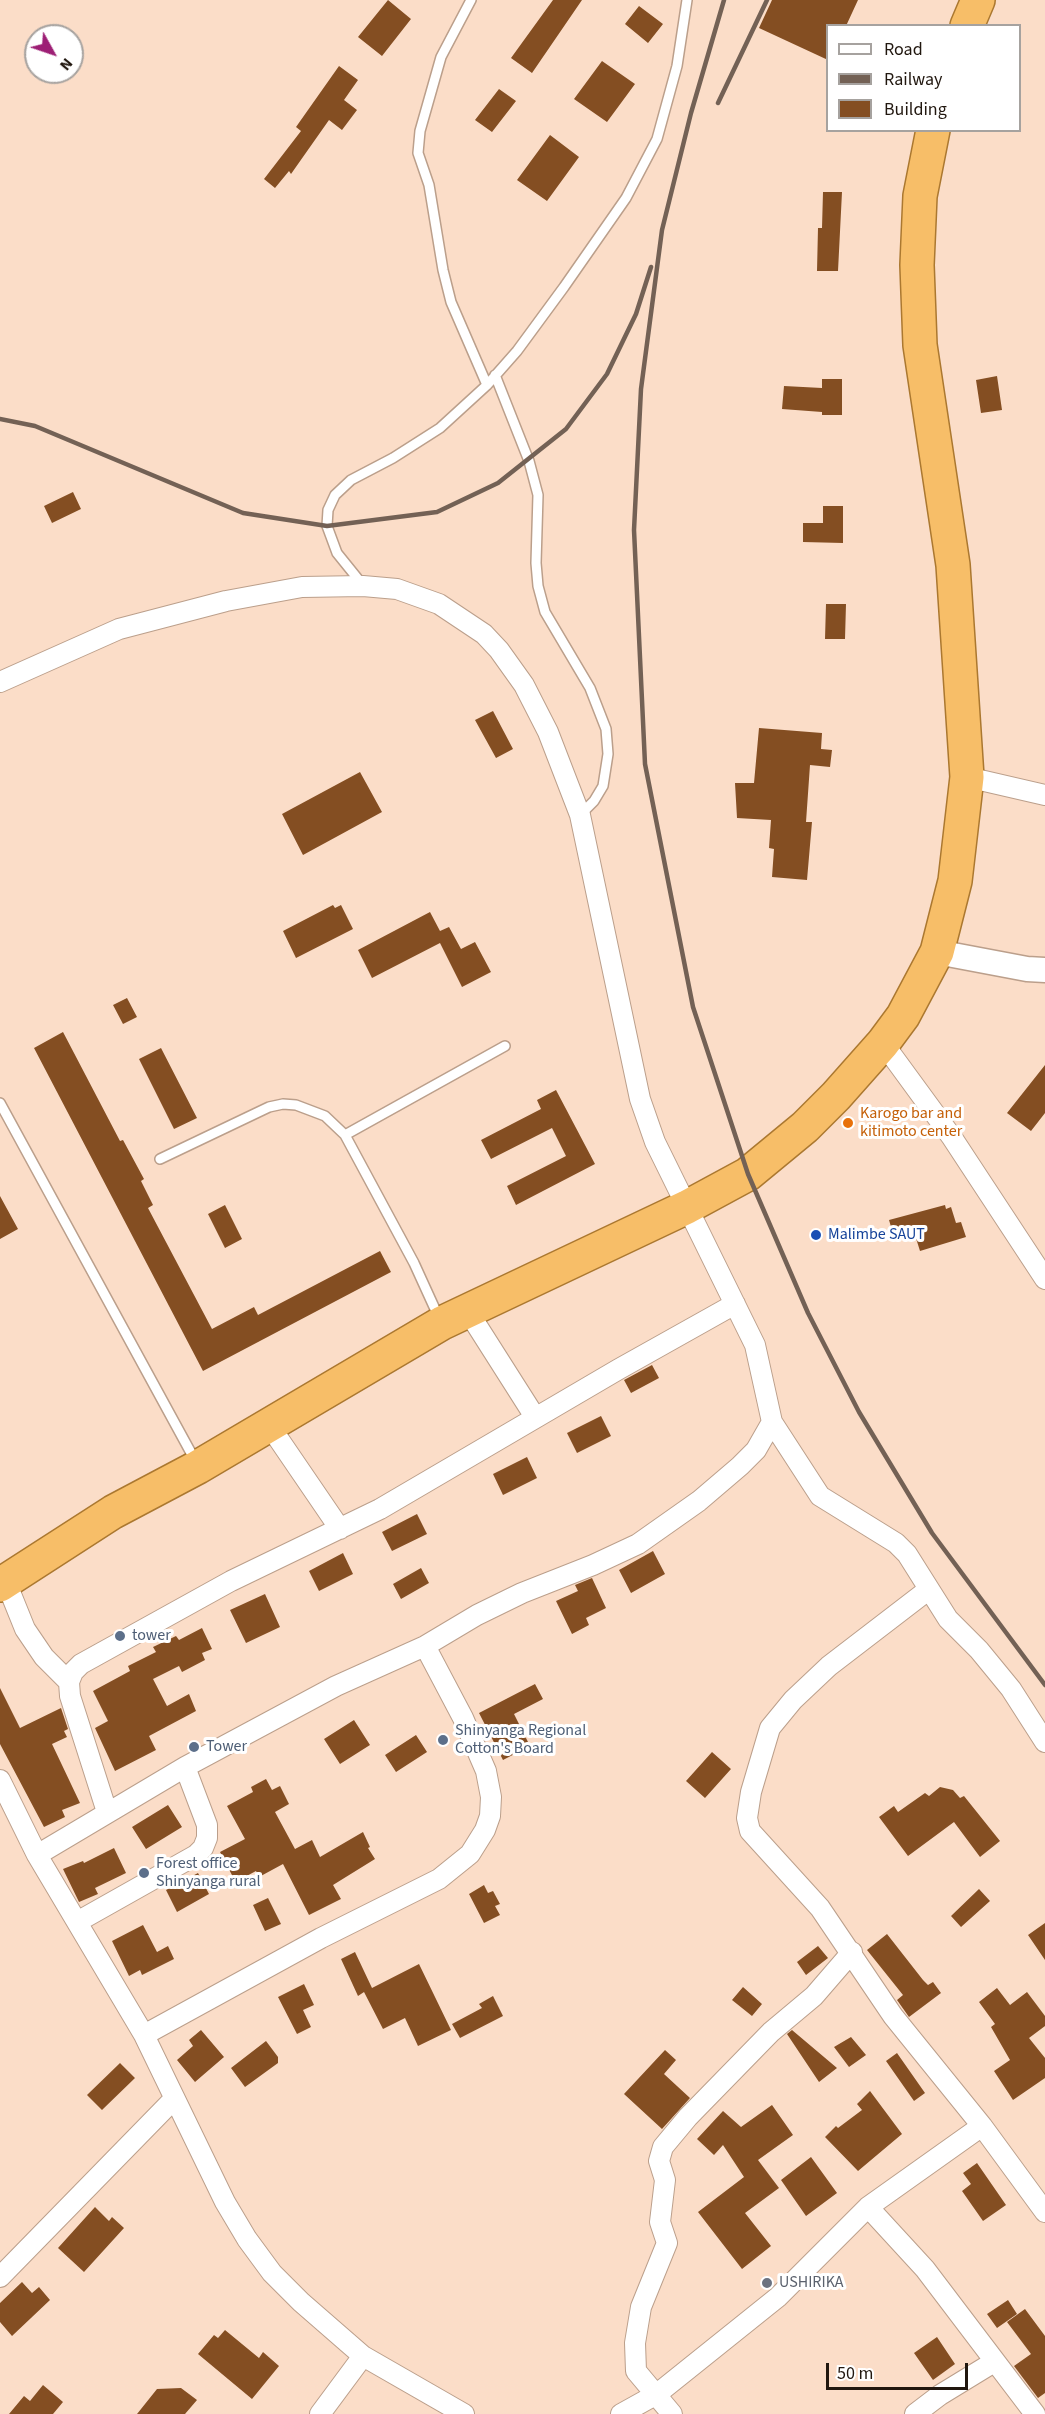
<!DOCTYPE html>
<style>
body{margin:0}
#map{position:relative;width:1045px;height:2414px;overflow:hidden;background:#fbddc8;font-family:"Source Sans 3",sans-serif}
canvas{display:block}
.legend{position:absolute;left:826px;top:24px;width:195px;height:108px;box-sizing:border-box;background:#fff;border:2px solid #a6a29f;margin:0;padding:8px 10px;list-style:none;font-size:18px;color:#21170f}
.legend li{display:flex;align-items:center;gap:12px;height:30px}
.legend b{width:30px;border:2px solid #a6a29f}
.north{position:absolute;left:24px;top:24px;width:60px;height:60px;box-sizing:border-box;background:#fff;border:2px solid #a6a29f;border-radius:50%;rotate:130deg;font-size:16px;font-weight:700;line-height:24px;text-align:center;color:#21170f}
.north::after{content:'';display:block;margin:auto;width:21px;height:27px;background:#9d1f75;clip-path:polygon(50% 0,100% 100%,50% 72%,0 100%)}
.scale{position:absolute;left:826px;top:2363px;width:142px;height:27px;box-sizing:border-box;border:3px solid #21170f;border-top:0;padding-left:8px;font-size:18px;line-height:21px;white-space:nowrap;color:#21170f;-webkit-text-stroke:4px #fff;paint-order:stroke}
</style>
<div id="map">
<canvas width="1045" height="2414"></canvas>
<ul class="legend">
<li><b style="height:8px;background:#fff"></b>Road</li>
<li><b style="height:8px;background:#736155"></b>Railway</li>
<li><b style="height:16px;background:#844e22"></b>Building</li>
</ul>
<div class="north">N</div>
<div class="scale">50 m</div>
</div>
<script>
const context = document.querySelector('canvas').getContext('2d');
context.lineJoin = 'round';
function fill(path, color) { context.fillStyle = color; context.fill(path, 'evenodd'); }
const toPath = rows => new Path2D(rows.map(r => 'M' + r).join(''));
function strokePath(path, color, width, dash) { context.strokeStyle = color; context.lineWidth = width; context.lineCap = dash ? 'butt' : 'round'; context.setLineDash(dash || []); context.stroke(path); }
function write(font, color, halo, rows, align = 'center') {
  context.font = font + ' "Source Sans 3",sans-serif'; context.lineWidth = 6; context.setLineDash([]); context.textBaseline = 'middle'; context.strokeStyle = halo; context.fillStyle = color; for (const [text, x, y, turn = 0] of rows) {
    context.save(); context.translate(x, y); context.rotate((+turn || 0) * Math.PI / 180); context.textAlign = isNaN(turn) ? turn : align; if (halo) context.strokeText(text, 0, 0); context.fillText(text, 0, 0); context.restore();
  }
}
fill(toPath([
 [388,0,411,19,382,56,358,37],
 [553,0,582,0,532,73,511,58],
 [772,0,858,0,846,26,828,26,828,60,759,28],
 [639,6,663,24,648,43,625,24],
 [602,61,635,84,607,122,574,99],
 [339,66,358,80,344,100,357,110,342,130,329,120,291,174,289,171,275,188,264,179,301,131,296,127],
 [499,89,516,101,492,132,475,120],
 [550,135,579,157,547,201,517,180],
 [823,192,842,192,838,271,817,271,818,228,822,228],
 [997,376,1002,410,981,413,976,380],
 [822,379,842,379,842,415,822,415,822,412,782,409,784,386,822,388],
 [73,492,81,509,52,523,44,506],
 [823,506,843,506,843,543,803,542,803,523,823,523],
 [826,604,846,604,845,639,825,639],
 [493,711,513,749,496,758,475,720],
 [759,728,822,733,821,749,832,750,830,767,810,765,806,822,812,822,807,880,772,877,774,849,769,848,771,820,737,818,735,783,754,783],
 [360,772,382,812,303,855,282,814],
 [333,905,335,908,341,905,353,929,296,958,283,931],
 [430,912,440,931,449,927,461,949,475,942,491,972,462,987,440,943,372,978,358,950],
 [127,998,137,1017,123,1024,113,1005],
 [63,1032,120,1141,123,1140,144,1179,141,1181,153,1205,148,1208,212,1329,254,1307,258,1315,380,1251,391,1272,203,1371,34,1048],
 [161,1048,197,1118,174,1129,139,1059],
 [1045,1065,1045,1113,1031,1131,1007,1113],
 [556,1090,595,1164,516,1205,507,1186,566,1156,552,1128,491,1159,481,1140,541,1109,537,1100],
 [0,1196,18,1229,0,1239],
 [225,1205,242,1239,225,1248,208,1214],
 [945,1205,946,1209,951,1207,956,1223,961,1222,966,1237,920,1251,915,1235,901,1240,900,1235,894,1237,889,1220],
 [652,1365,659,1378,631,1393,624,1380],
 [601,1416,611,1436,577,1453,567,1433],
 [527,1457,537,1478,503,1495,493,1474],
 [417,1514,427,1534,392,1551,382,1532],
 [653,1551,665,1574,631,1593,619,1570],
 [343,1553,353,1574,319,1591,309,1571],
 [421,1568,429,1583,401,1599,393,1584],
 [592,1578,606,1608,586,1618,589,1625,572,1634,556,1601,578,1591,575,1585],
 [265,1594,280,1627,246,1643,230,1610],
 [202,1628,212,1649,202,1653,205,1660,182,1672,179,1666,153,1679,167,1706,189,1694,196,1711,149,1736,156,1750,115,1771,95,1728,108,1721,93,1691,130,1671,128,1666,156,1652,153,1647,176,1636,179,1640],
 [535,1684,543,1699,514,1714,530,1746,503,1760,479,1713],
 [0,1688,20,1728,61,1708,68,1729,64,1731,67,1737,52,1744,80,1803,62,1810,65,1817,44,1827,0,1744],
 [354,1720,370,1745,340,1764,324,1739],
 [416,1735,427,1752,396,1772,385,1755],
 [712,1752,731,1769,705,1798,686,1781],
 [266,1779,272,1790,280,1786,289,1804,275,1812,295,1849,312,1840,320,1857,363,1832,370,1847,368,1848,375,1859,333,1885,341,1899,309,1915,283,1864,259,1877,256,1871,241,1879,234,1879,220,1852,245,1839,227,1806,253,1792,251,1787],
 [940,1787,953,1790,960,1798,964,1796,1000,1841,980,1857,954,1822,908,1856,879,1817,894,1806,898,1812,925,1793,929,1796],
 [168,1805,182,1827,146,1849,132,1827],
 [114,1848,126,1873,95,1888,98,1894,79,1902,63,1869,83,1861,84,1863],
 [198,1873,209,1894,177,1912,166,1890],
 [484,1885,488,1893,493,1891,500,1904,495,1906,500,1915,484,1923,469,1894],
 [979,1889,990,1901,961,1927,951,1916],
 [268,1898,281,1924,265,1931,253,1905],
 [1045,1923,1045,1960,1028,1935],
 [143,1925,157,1952,168,1946,174,1959,142,1975,140,1970,129,1976,112,1941],
 [887,1934,923,1980,928,1985,933,1982,941,1993,909,2017,897,2000,903,1995,867,1950],
 [818,1946,828,1958,806,1975,797,1962],
 [355,1952,372,1988,419,1964,451,2030,418,2046,405,2018,383,2029,364,1992,358,1996,341,1959],
 [304,1984,314,2005,303,2010,311,2027,297,2034,278,1997],
 [743,1987,762,2004,752,2016,732,2000],
 [997,1988,1010,2005,1027,1992,1045,2016,1045,2026,1029,2038,1045,2058,1045,2078,1013,2100,994,2071,1010,2060,991,2027,995,2024,979,2002],
 [493,1996,503,2016,460,2038,452,2024,482,2008,479,2004],
 [201,2030,224,2057,195,2082,177,2060,193,2046,189,2040],
 [792,2030,837,2068,819,2082,787,2034],
 [851,2037,866,2055,849,2067,834,2047],
 [266,2041,278,2057,278,2063,245,2087,231,2068],
 [665,2050,676,2060,664,2074,690,2098,662,2129,624,2094],
 [897,2053,925,2093,914,2101,886,2061],
 [120,2063,135,2078,102,2110,87,2095],
 [870,2091,902,2134,858,2171,825,2137,836,2126,838,2128,862,2110,857,2104],
 [772,2105,793,2135,758,2160,779,2188,745,2213,771,2246,742,2269,698,2212,744,2177,723,2145,714,2155,697,2139,723,2111,741,2127],
 [811,2157,837,2193,806,2216,781,2180],
 [977,2163,1006,2205,983,2221,962,2191,971,2184,963,2173],
 [95,2207,109,2221,112,2217,124,2228,84,2272,58,2248],
 [22,2282,32,2293,39,2287,50,2300,12,2336,0,2322,0,2303],
 [1008,2300,1017,2314,997,2328,987,2314],
 [1025,2309,1045,2336,1045,2393,1038,2398,1014,2366,1031,2354,1007,2322],
 [225,2330,259,2358,263,2352,279,2366,252,2399,198,2354,214,2335,218,2338],
 [937,2337,955,2364,933,2380,914,2353],
 [43,2385,63,2402,53,2414,9,2414,24,2396,30,2401],
 [181,2388,197,2400,185,2414,137,2414,157,2389]
]), '#844e22');
const service = toPath([
 [471,0,441,57,420,131,418,153,429,185,443,270,451,302,487,385],
 [495,375,529,461,538,495,536,563,538,586,545,612,590,688,606,729,608,754,603,786,594,801,580,815],
 [362,584,337,553,327,526,328,510,335,495,351,480,393,458,440,428,487,385,517,351,564,287,626,198,657,139,677,66,687,0],
 [0,1103,196,1462],
 [345,1135,505,1046],
 [160,1159,269,1107,283,1104,296,1105,325,1116,345,1135,414,1263,440,1320]
]);
const minor = toPath([
 [0,682,119,629,226,601,302,587,363,586,397,589,439,604,484,634,499,650,524,685,548,732,580,815,640,1099,655,1142,755,1345,772,1422,756,1450,740,1466,699,1501,638,1544,593,1565,522,1593,477,1615,425,1646,336,1686,185,1767,37,1855],
 [967,777,1045,795],
 [883,1043,951,1136,1045,1279],
 [467,1310,535,1417],
 [772,1422,820,1496,896,1543,907,1554,948,1619,979,1650,1011,1689,1045,1742],
 [269,1425,340,1529],
 [6,1582,25,1629,44,1657,69,1682],
 [928,1590,829,1666,793,1700,770,1728,751,1792,747,1818,750,1831,820,1908,893,2016,982,2126,1045,2212],
 [0,1780,37,1855,144,2035,225,2202,247,2239,272,2273,301,2302,363,2356,464,2414],
 [107,1812,70,1696,69,1682,73,1672,81,1664,231,1581,380,1509,619,1369,735,1304],
 [77,1922,196,1855,203,1848,207,1838,207,1825,185,1767],
 [144,2035,321,1938,439,1879,470,1854,485,1830,490,1816,491,1797,486,1771,463,1718,425,1646],
 [868,2207,925,2269,1035,2414],
 [0,2277,174,2099],
 [320,2414,363,2356],
 [621,2414,657,2394,778,2297,868,2207,982,2126],
 [672,2414,636,2371,635,2343,641,2307,667,2243,660,2222,665,2180,659,2161,663,2147,688,2117,771,2032,814,1996,852,1952],
 [915,2414,940,2395,994,2362]
]);
const tertiary = toPath([
 [937,952,1027,969,1045,970]
]);
const trunk = toPath([
 [967,26,978,0],
 [0,1585,113,1512,198,1467,442,1323,687,1207,748,1174,805,1127,836,1096,883,1043,903,1016,937,952,955,881,967,777,953,565,920,345,917,265,920,196,933,130]
]);
strokePath(service, '#bb9f8b', 12);
strokePath(minor, '#bb9f8b', 22);
strokePath(tertiary, '#bb9f8b', 27);
strokePath(trunk, '#ab7830', 36);
strokePath(service, '#fff', 9);
strokePath(minor, '#fff', 20);
strokePath(tertiary, '#fff', 24);
strokePath(trunk, '#f7be68', 33);
strokePath(toPath([
 [724,0,691,113,662,230,641,389,634,530,645,764,693,1007,748,1174,808,1313,859,1412,932,1533,1045,1685],
 [718,103,767,0],
 [0,419,35,426,243,513,327,526,437,512,498,483,566,429,607,374,636,314,651,267]
]), '#736155', 4.5);
for (const [x, y, r, color] of [
 [848,1123,6,"#e8710a"],
 [816,1235,6,"#1a4fb4"],
 [120,1636,6,"#5c6f8a"],
 [443,1740,6,"#5c6f8a"],
 [194,1747,6,"#5c6f8a"],
 [144,1873,6,"#5c6f8a"],
 [767,2283,6,"#6b7280"]
]) { const dot = new Path2D(); dot.arc(x, y, r, 0, 2 * Math.PI); context.fillStyle = color; context.fill(dot); strokePath(dot, '#fff', 2); }
write('16px', '#c56008', '#fff', [
 ["Karogo bar and",860,1114],
 ["kitimoto center",860,1132]
], 'left');
write('16px', '#164399', '#fff', [
 ["Malimbe SAUT",828,1235]
], 'left');
write('16px', '#4e5e75', '#fff', [
 ["tower",132,1636],
 ["Shinyanga Regional",455,1731],
 ["Cotton's Board",455,1749],
 ["Tower",206,1747],
 ["Forest office",156,1864],
 ["Shinyanga rural",156,1882]
], 'left');
write('16px', '#5b616d', '#fff', [
 ["USHIRIKA",779,2283]
], 'left');
</script>
